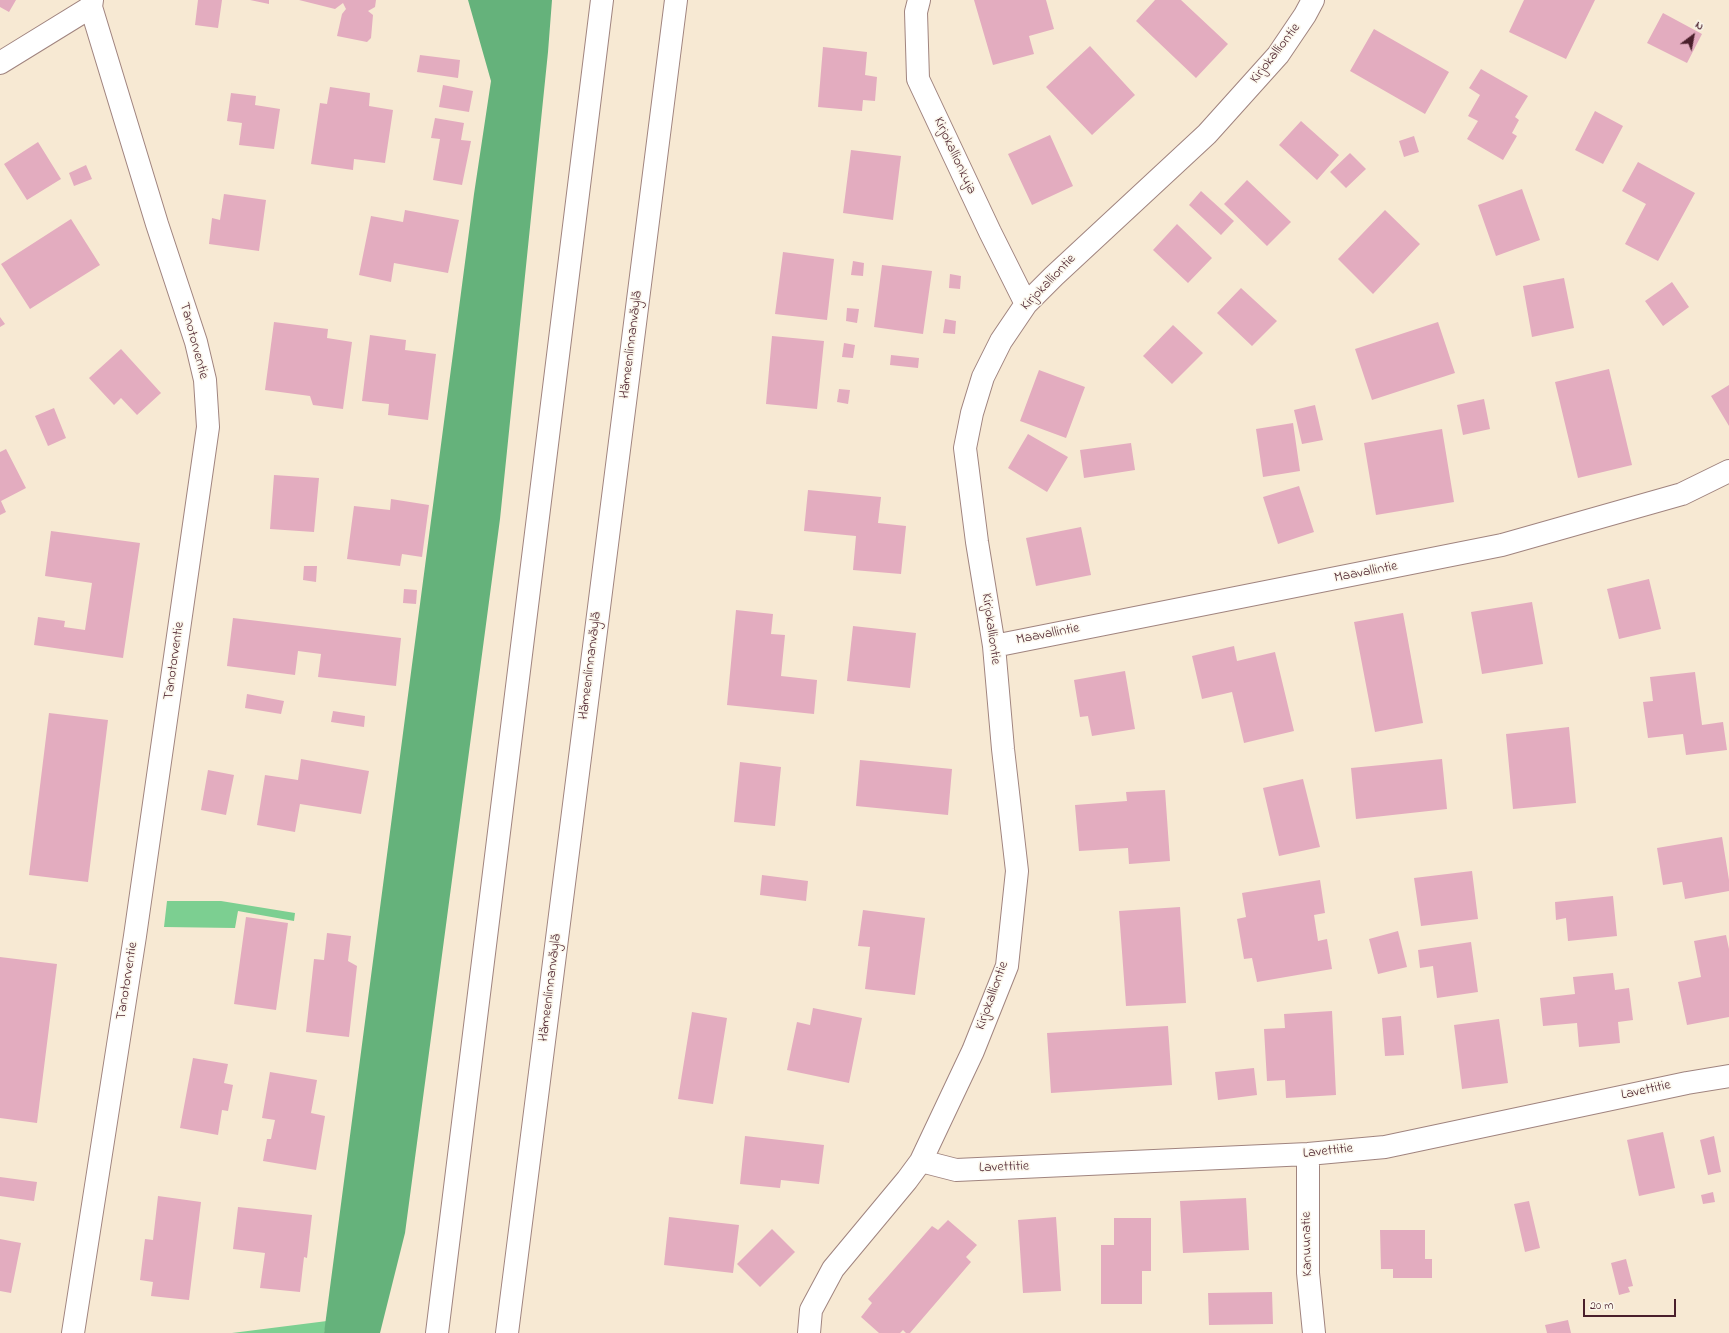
<!DOCTYPE html>
<meta charset="utf-8">
<style>
body{margin:0}
#map{position:relative;width:1729px;height:1333px;overflow:hidden;background:#f7e9d3;font-family:"Indie Flower",sans-serif}
canvas{display:block}
.north{position:absolute;left:1673px;top:16px;width:40px;height:40px;-webkit-text-stroke:3px #fbf7ec;paint-order:stroke;rotate:32deg;font-size:11px;font-weight:700;line-height:16px;text-align:center;color:#4a1f2b}
.north::after{content:'';display:block;margin:auto;width:14px;height:18px;background:#4a1f2b;clip-path:polygon(50% 0,100% 100%,50% 72%,0 100%)}
.scale{position:absolute;left:1583px;top:1299px;width:93px;height:18px;box-sizing:border-box;border:2px solid #4a1f2b;border-top:0;padding-left:5px;font-size:12px;line-height:14px;white-space:nowrap;color:#4a1f2b;-webkit-text-stroke:3px #fbf7ec;paint-order:stroke}
</style>
<div id="map">
<canvas width="1729" height="1333"></canvas>
<div class="north">N</div>
<div class="scale">20 m</div>
</div>
<script>
const context = document.querySelector('canvas').getContext('2d');
context.lineJoin = 'round';
function fill(path, color) { context.fillStyle = color; context.fill(path, 'evenodd'); }
const toPath = rows => new Path2D(rows.map(r => 'M' + r).join(''));
function strokePath(path, color, width, dash) { context.strokeStyle = color; context.lineWidth = width; context.lineCap = dash ? 'butt' : 'round'; context.setLineDash(dash || []); context.stroke(path); }
function write(font, color, halo, rows, align = 'center') {
  context.font = font + ' "Indie Flower",sans-serif'; context.lineWidth = 3; context.setLineDash([]); context.textBaseline = 'middle'; context.strokeStyle = halo; context.fillStyle = color; for (const [text, x, y, turn = 0] of rows) {
    context.save(); context.translate(x, y); context.rotate((+turn || 0) * Math.PI / 180); context.textAlign = isNaN(turn) ? turn : align; if (halo) context.strokeText(text, 0, 0); context.fillText(text, 0, 0); context.restore();
  }
}
fill(toPath([
 [167,901,221,901,295,913,294,921,238,911,235,928,164,927],
 [327,1321,324,1333,232,1333]
]), '#7ccf91');
fill(toPath([
 [468,0,552,0,548,52,500,519,405,1233,380,1333,324,1333,474,194,491,81]
]), '#65b27b');
fill(toPath([
 [0,0,16,0,9,12,0,7],
 [198,0,222,0,218,28,195,25],
 [250,0,269,0,269,4],
 [299,0,376,0,375,7,368,11,373,15,371,38,367,42,337,36,342,14,346,9,343,3,335,9],
 [974,0,1046,0,1054,29,1029,36,1034,54,993,65],
 [1155,0,1181,0,1228,44,1196,78,1136,21],
 [1524,0,1595,0,1566,59,1509,32],
 [1663,13,1702,34,1687,63,1647,43],
 [1374,29,1449,72,1425,114,1350,71],
 [1090,46,1135,95,1092,135,1046,87],
 [823,47,867,52,865,75,877,77,875,101,863,100,862,111,818,107],
 [420,55,460,60,458,78,417,72],
 [1481,69,1528,96,1515,117,1519,120,1512,133,1517,136,1503,160,1467,139,1478,121,1468,116,1480,95,1469,88],
 [443,85,473,91,469,112,439,107],
 [330,87,370,93,369,106,393,110,385,163,354,159,353,170,311,164,320,103,327,104],
 [231,93,256,96,255,105,280,109,274,149,239,145,242,123,227,121],
 [1595,111,1623,126,1603,164,1575,150],
 [435,118,464,123,461,140,471,141,462,185,433,180,440,139,431,138],
 [1301,121,1339,155,1317,180,1279,145],
 [1050,135,1073,186,1032,205,1008,154],
 [1414,136,1419,152,1404,157,1399,141],
 [38,142,61,179,27,200,4,164],
 [851,150,901,156,893,220,843,213],
 [1350,153,1366,169,1346,188,1330,172],
 [1638,162,1695,193,1658,261,1625,244,1646,204,1622,191],
 [86,165,92,179,74,186,69,173],
 [1247,180,1291,222,1267,246,1224,204],
 [1522,189,1540,240,1496,256,1478,205],
 [1201,191,1234,221,1221,235,1189,205],
 [224,194,266,200,259,251,209,244,212,218,220,220],
 [405,210,459,220,448,273,394,263,391,282,359,275,371,216,403,222],
 [1385,210,1420,244,1373,294,1338,259],
 [71,219,100,265,30,309,1,264],
 [1177,224,1212,258,1188,283,1153,250],
 [783,252,834,259,827,320,775,314],
 [853,261,864,263,863,276,851,275],
 [882,265,932,271,923,334,874,327],
 [950,274,961,276,960,289,949,288],
 [1564,278,1574,328,1532,337,1523,286],
 [1672,282,1689,307,1663,326,1645,301],
 [1241,288,1277,321,1252,346,1217,313],
 [847,308,859,309,857,323,846,321],
 [0,317,5,324,0,327],
 [945,319,956,321,955,334,943,333],
 [274,322,328,329,327,338,352,342,343,409,313,405,310,396,265,390],
 [1438,322,1455,373,1372,400,1355,349],
 [1173,325,1203,353,1172,384,1143,356],
 [370,335,406,340,405,350,436,354,428,420,388,415,389,404,362,401],
 [772,336,824,341,817,409,766,404],
 [844,343,855,345,853,358,842,357],
 [121,349,161,393,137,415,121,398,114,405,89,378],
 [891,355,919,358,918,368,890,365],
 [1609,369,1632,465,1578,478,1555,382],
 [1039,370,1085,387,1066,438,1020,421],
 [1729,385,1729,426,1711,396],
 [839,389,850,390,848,404,837,402],
 [1484,399,1490,429,1463,435,1457,405],
 [1315,405,1323,440,1302,444,1294,410],
 [54,408,66,438,48,446,35,416],
 [1293,423,1300,471,1263,477,1256,429],
 [1442,429,1454,502,1376,515,1364,443],
 [1028,434,1068,457,1047,492,1008,468],
 [1131,443,1135,470,1084,478,1080,450],
 [6,449,26,488,1,501,6,512,0,515,0,452],
 [274,475,319,478,314,532,270,529],
 [1299,486,1314,532,1278,544,1263,497],
 [808,490,881,497,878,523,906,526,901,574,853,570,856,536,804,531],
 [391,499,429,505,422,557,402,554,400,566,347,559,354,506,390,510],
 [1081,527,1091,575,1036,586,1026,538],
 [51,531,140,543,123,658,34,645,38,617,65,621,64,627,85,630,92,583,45,576],
 [304,566,317,566,316,582,303,580],
 [1649,579,1661,629,1619,639,1607,589],
 [404,589,417,590,416,604,403,603],
 [1532,602,1543,664,1482,674,1471,612],
 [736,610,773,614,771,634,785,635,781,676,817,680,814,714,727,705],
 [1403,613,1423,723,1375,732,1354,622],
 [233,618,401,638,396,686,318,677,321,654,298,651,295,675,227,666],
 [853,626,916,633,910,688,847,681],
 [1234,646,1237,661,1275,652,1294,731,1244,743,1232,692,1202,699,1192,656],
 [1125,671,1135,729,1092,736,1088,716,1080,717,1074,680],
 [1695,672,1702,725,1723,722,1727,750,1686,755,1683,734,1648,738,1643,702,1653,701,1650,677],
 [247,694,284,701,281,714,245,708],
 [333,711,365,716,364,727,331,722],
 [49,713,108,720,88,882,29,875],
 [1569,727,1576,803,1513,809,1506,734],
 [301,759,369,771,361,814,300,804,295,832,257,825,265,775,298,780],
 [1442,759,1447,809,1356,819,1351,768],
 [860,760,952,769,948,815,856,806],
 [740,762,781,767,775,826,734,822],
 [208,770,234,775,226,815,201,810],
 [1303,779,1320,847,1279,856,1263,788],
 [1165,790,1170,861,1129,864,1128,848,1079,851,1075,805,1127,801,1126,792],
 [1722,837,1729,880,1729,891,1685,899,1682,882,1663,885,1657,848],
 [1472,871,1478,919,1421,926,1414,878],
 [762,875,808,881,806,901,760,895],
 [1320,880,1325,913,1314,915,1318,941,1327,939,1332,969,1257,982,1252,958,1244,959,1237,919,1246,917,1242,893],
 [1613,896,1617,936,1568,941,1566,918,1556,920,1555,902],
 [1180,907,1186,1003,1126,1006,1119,911],
 [863,910,925,918,915,995,865,989,870,947,858,946],
 [246,917,288,923,276,1010,234,1004],
 [1398,931,1407,967,1378,974,1369,939],
 [327,933,351,936,348,961,357,966,349,1037,306,1032,314,959,324,960],
 [1726,935,1729,949,1729,1017,1687,1025,1678,982,1701,977,1694,941],
 [1471,942,1478,992,1437,998,1433,966,1420,968,1418,950],
 [0,957,57,964,37,1123,0,1118],
 [1613,973,1615,990,1629,988,1633,1020,1618,1022,1620,1043,1579,1047,1577,1023,1543,1026,1540,998,1575,994,1573,977],
 [813,1008,862,1018,849,1083,787,1070,797,1022,810,1025],
 [1332,1011,1336,1095,1286,1098,1285,1080,1267,1081,1264,1029,1285,1028,1284,1014],
 [692,1012,727,1018,713,1104,678,1099],
 [1401,1016,1404,1055,1385,1056,1382,1018],
 [1499,1019,1508,1083,1462,1089,1454,1025],
 [1168,1026,1172,1085,1051,1093,1047,1033],
 [193,1058,228,1064,224,1083,233,1085,228,1111,222,1110,218,1135,180,1128],
 [1254,1068,1257,1095,1218,1100,1215,1072],
 [270,1072,317,1080,311,1113,325,1116,316,1170,263,1161,267,1139,271,1139,275,1120,262,1118],
 [1663,1132,1675,1188,1639,1196,1627,1140],
 [745,1136,824,1145,819,1184,781,1180,780,1188,740,1184],
 [1714,1136,1721,1172,1708,1175,1700,1140],
 [0,1177,37,1182,34,1201,0,1196],
 [1713,1192,1715,1202,1703,1204,1701,1195],
 [158,1196,201,1202,189,1300,151,1296,153,1282,140,1280,145,1239,153,1240],
 [1246,1198,1249,1250,1183,1253,1180,1201],
 [1529,1201,1540,1248,1525,1252,1514,1204],
 [238,1207,312,1215,307,1258,304,1257,300,1292,260,1288,265,1253,233,1249],
 [669,1217,739,1225,733,1273,664,1265],
 [1056,1217,1061,1291,1023,1293,1018,1220],
 [1114,1218,1151,1218,1151,1271,1142,1271,1142,1304,1101,1304,1101,1245,1114,1245],
 [948,1220,977,1245,966,1257,971,1262,910,1333,906,1333,903,1330,900,1333,879,1333,861,1317,872,1303,868,1299,932,1226,938,1230],
 [772,1229,795,1252,760,1287,737,1264],
 [1380,1230,1425,1230,1425,1259,1432,1259,1432,1278,1393,1278,1393,1269,1381,1269],
 [0,1239,21,1243,11,1293,0,1291],
 [1626,1259,1633,1286,1628,1287,1630,1292,1619,1295,1611,1263],
 [1272,1292,1273,1324,1209,1325,1208,1293],
 [1568,1320,1571,1333,1547,1333,1545,1325]
]), '#e3acbf');
const minor = toPath([
 [919,0,916,12,918,79,990,232,1026,304],
 [0,63,91,7],
 [994,646,1502,545,1682,494,1729,471],
 [1308,1154,1308,1273,1314,1333],
 [921,1161,956,1170,1308,1154,1385,1147,1687,1083,1729,1076],
 [73,1333,135,936,208,427,205,380,196,342,157,224,91,7,92,0],
 [809,1333,811,1310,833,1269,907,1180,921,1161,973,1051,1007,966,1017,871,1003,749,994,646,977,542,965,448,972,413,983,377,1001,341,1026,304,1054,276,1207,134,1278,55,1305,15,1313,0]
]);
const trunk = toPath([
 [437,1333,602,0],
 [507,1333,676,0]
]);
strokePath(minor, '#a0847f', 24);
strokePath(trunk, '#a0847f', 24);
strokePath(minor, '#fff', 22);
strokePath(trunk, '#fff', 22);
write('14px', '#4a1f2b', '#fbf7ec', [
 ["Kirjokalliontie",1276,54,-52],
 ["Kirjokallionkuja",954,156,65],
 ["Kirjokalliontie",1049,283,-46],
 ["Tanotorventie",193,341,75],
 ["Hämeenlinnanväylä",632,345,-83],
 ["Maavallintie",1366,573,-11],
 ["Kirjokalliontie",990,629,82],
 ["Maavallintie",1048,635,-11],
 ["Tanotorventie",175,661,-82],
 ["Hämeenlinnanväylä",591,666,-83],
 ["Tanotorventie",128,981,-81],
 ["Hämeenlinnanväylä",551,988,-83],
 ["Kirjokalliontie",993,996,-70],
 ["Lavettitie",1646,1091,-12],
 ["Lavettitie",1328,1152,-6],
 ["Lavettitie",1004,1168,-2],
 ["Kanuunatie",1308,1244,-91]
]);
</script>
